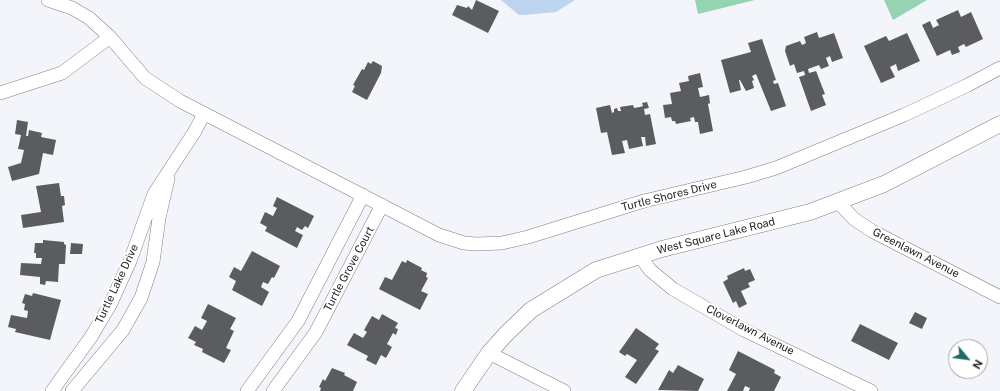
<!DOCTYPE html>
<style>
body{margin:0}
#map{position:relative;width:1000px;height:391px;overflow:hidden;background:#f3f5fa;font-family:"Public Sans",sans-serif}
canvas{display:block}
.north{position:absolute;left:948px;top:339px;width:40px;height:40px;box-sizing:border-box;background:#fff;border:1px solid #a7a7a8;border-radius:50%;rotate:119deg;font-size:11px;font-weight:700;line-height:16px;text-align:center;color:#232325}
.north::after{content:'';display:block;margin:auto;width:14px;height:18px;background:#216a61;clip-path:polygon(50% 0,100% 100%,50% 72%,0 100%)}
</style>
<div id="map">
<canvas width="1000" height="391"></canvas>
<div class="north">N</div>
</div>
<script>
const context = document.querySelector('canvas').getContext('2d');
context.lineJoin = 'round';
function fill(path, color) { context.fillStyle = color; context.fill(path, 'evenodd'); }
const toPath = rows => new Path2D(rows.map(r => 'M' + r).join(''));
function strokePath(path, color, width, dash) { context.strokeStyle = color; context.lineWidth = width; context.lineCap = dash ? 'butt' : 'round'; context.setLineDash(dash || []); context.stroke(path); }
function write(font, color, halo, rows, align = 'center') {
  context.font = font + ' "Public Sans",sans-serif'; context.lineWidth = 4; context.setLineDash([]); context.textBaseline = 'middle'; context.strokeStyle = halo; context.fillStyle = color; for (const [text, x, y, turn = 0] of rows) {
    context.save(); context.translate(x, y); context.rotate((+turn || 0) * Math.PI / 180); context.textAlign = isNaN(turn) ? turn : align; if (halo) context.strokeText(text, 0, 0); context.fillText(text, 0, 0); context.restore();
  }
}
fill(toPath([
 [695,0,755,0,698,14],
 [884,0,927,0,893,20]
]), '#95d3b3');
fill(toPath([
 [501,0,575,0,556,12,524,15,519,15]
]), '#bdd4f1');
fill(toPath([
 [476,0,499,11,488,33,452,15,457,5,467,8,468,6,472,10],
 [958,10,961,17,971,12,983,39,966,47,964,44,958,47,960,52,952,55,950,50,937,56,922,25,930,21,933,28,939,25,936,20],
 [817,32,819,38,834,33,843,58,832,62,830,56,826,58,829,66,821,69,819,65,808,69,809,73,816,71,825,94,822,95,826,105,811,111,799,77,805,75,804,71,797,73,794,64,790,66,785,51,786,46,800,41,802,45,806,43,804,37],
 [907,33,920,61,898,71,896,64,890,67,895,77,881,83,864,46,886,36,889,41],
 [762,39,776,80,773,81,774,84,778,83,786,106,771,111,756,74,752,76,754,80,752,81,754,88,746,91,740,80,739,80,741,90,730,93,721,60,751,52,748,43],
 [373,61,382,66,381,73,367,100,352,92,355,86,353,85,362,69,364,70,368,62,371,64],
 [700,73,703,87,698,88,700,97,709,95,710,103,708,104,713,131,700,134,698,122,695,122,694,117,690,118,691,121,676,124,675,121,672,121,671,117,665,118,663,105,672,104,670,93,681,91,679,83,689,81,688,76],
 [647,102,649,108,644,109,645,115,650,114,656,144,646,146,645,137,641,137,643,146,629,149,627,140,622,141,625,153,612,155,607,132,601,133,596,108,610,105,612,113,614,112,614,109,617,108,618,111,621,111,620,107,633,105,634,108,640,107,643,106,642,103],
 [17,120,28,122,26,136,28,136,29,130,42,133,41,137,56,140,53,155,43,153,39,174,12,181,8,167,21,163,24,150,18,149,21,135,15,134],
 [59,183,61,196,64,196,65,205,62,206,64,222,23,228,21,215,41,212,36,186],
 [277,197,314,216,308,228,305,226,302,230,297,227,295,231,303,235,297,248,265,231,267,227,260,223,265,212,273,216,277,208,273,206],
 [43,240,64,242,64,244,66,245,65,264,59,264,58,282,46,281,45,285,40,284,40,277,20,275,21,263,41,264,42,258,36,258,36,253,34,253,35,243,43,243],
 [71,243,83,244,82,254,70,254],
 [252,251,280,266,274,278,272,277,268,284,263,282,261,287,269,292,262,306,232,290,236,281,229,277,234,267,241,271],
 [407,260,422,268,421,270,427,273,426,277,428,278,421,291,428,294,420,310,379,289,385,277,392,280,402,261,406,263],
 [744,268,745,271,750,269,755,280,748,283,750,287,741,291,747,304,739,308,736,301,733,303,723,282,728,279,727,276],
 [33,293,61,300,50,340,15,332,16,329,8,327,11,315,27,318,28,311,24,310,25,304,22,303,25,294,32,296],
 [208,304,236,318,230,329,234,331,226,348,231,350,224,363,202,352,203,349,194,345,196,342,188,338,195,326,202,330,207,321,201,318],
 [915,312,927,318,922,329,909,323],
 [382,314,398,323,395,328,398,329,396,335,393,333,387,344,392,347,386,358,381,355,376,365,366,360,368,356,347,345,354,333,363,338,367,332,364,330,372,316,379,320],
 [860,324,898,343,889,360,851,341],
 [636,328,659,344,655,349,659,351,636,384,625,377,637,360,627,354,625,356,619,352],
 [738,351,775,370,774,373,781,377,774,391,749,391,750,388,745,386,743,391,727,391,736,374,729,370],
 [678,365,704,379,698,391,658,390,669,370,673,373],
 [332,368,345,373,344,375,357,382,353,391,320,391,321,388,319,387,323,379,325,381]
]), '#5b5c60');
const minor = toPath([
 [48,0,72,8,89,18,110,37,145,78,180,101,439,235,464,243,476,244,502,243,528,237,644,201,746,177,776,168,904,115,966,86,1000,68],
 [0,93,62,73,110,37],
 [838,202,854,219,872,231,1000,297],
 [640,256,650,270,673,289,744,330,871,391],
 [489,353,564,391],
 [52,391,91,337,110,305,130,261,154,194,195,131,204,114],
 [72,391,123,330,141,298,153,262,159,218,168,179],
 [247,391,298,321,363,195],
 [273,391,316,332,382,205]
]);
const tertiary = toPath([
 [463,391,489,353,506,334,531,310,596,270,662,249,810,212,884,184,1000,124]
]);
strokePath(minor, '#7e8084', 14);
strokePath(tertiary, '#7e8084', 17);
strokePath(minor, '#fff', 13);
strokePath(tertiary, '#fff', 16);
write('11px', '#232325', '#fff', [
 ["Turtle Shores Drive",669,196,-14],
 ["West Square Lake Road",716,236,-14],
 ["Greenlawn Avenue",916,253,27],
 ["Turtle Grove Court",349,269,-62],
 ["Turtle Lake Drive",117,284,-65],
 ["Cloverlawn Avenue",750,330,27]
]);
</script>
